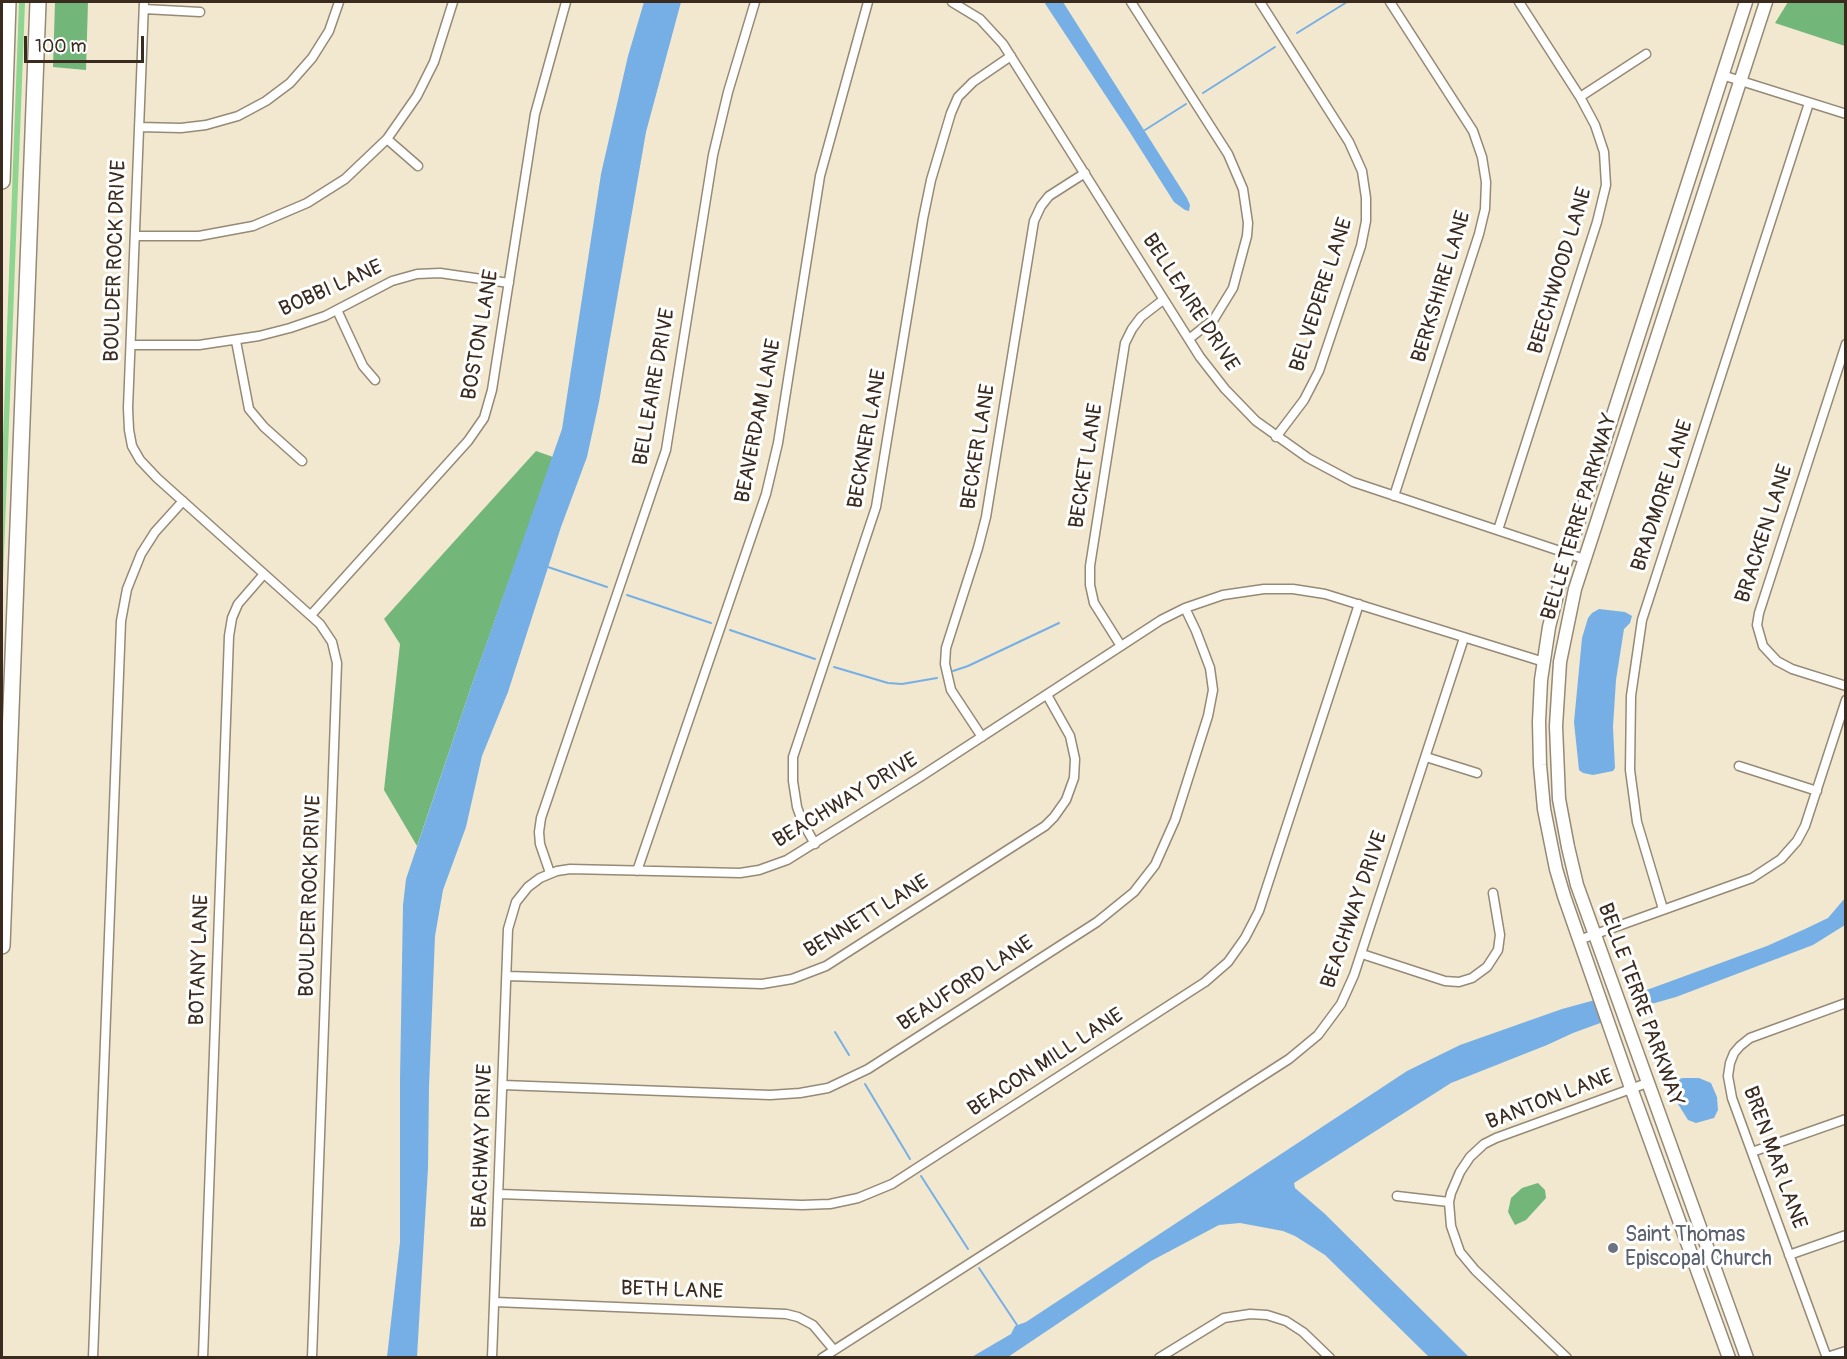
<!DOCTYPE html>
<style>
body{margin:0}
#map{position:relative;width:1847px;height:1359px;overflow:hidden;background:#f1e8cf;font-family:Pangolin,sans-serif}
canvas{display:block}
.frame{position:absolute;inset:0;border:3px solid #3b2a1e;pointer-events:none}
.scale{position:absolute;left:24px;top:36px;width:120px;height:27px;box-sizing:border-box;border:3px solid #3b2a1e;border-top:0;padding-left:8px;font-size:18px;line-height:21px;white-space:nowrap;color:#3b2a1e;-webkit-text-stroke:4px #fff;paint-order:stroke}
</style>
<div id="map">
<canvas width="1847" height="1359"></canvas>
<div class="frame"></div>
<div class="scale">100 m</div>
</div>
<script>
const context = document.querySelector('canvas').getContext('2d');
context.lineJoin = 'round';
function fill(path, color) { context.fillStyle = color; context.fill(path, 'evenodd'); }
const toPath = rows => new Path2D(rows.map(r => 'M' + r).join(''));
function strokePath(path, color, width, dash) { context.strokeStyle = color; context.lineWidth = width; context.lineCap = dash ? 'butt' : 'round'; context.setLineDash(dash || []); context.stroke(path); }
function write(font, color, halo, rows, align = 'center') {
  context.font = font + ' Pangolin,sans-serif'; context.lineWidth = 6; context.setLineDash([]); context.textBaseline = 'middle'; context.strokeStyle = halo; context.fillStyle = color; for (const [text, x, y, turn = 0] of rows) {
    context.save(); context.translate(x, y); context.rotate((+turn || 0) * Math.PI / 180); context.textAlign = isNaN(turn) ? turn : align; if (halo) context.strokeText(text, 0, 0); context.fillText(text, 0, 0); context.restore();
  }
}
fill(toPath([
 [19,2,25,2,2,607,2,465]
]), '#8ed58f');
fill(toPath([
 [55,2,88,2,86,70,53,67],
 [1788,2,1845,2,1845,46,1775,23],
 [536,451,553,457,470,690,417,846,384,790,400,644,384,619],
 [1538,1183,1545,1190,1546,1198,1526,1220,1515,1225,1508,1212,1511,1198,1522,1188]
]), '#72b67a');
fill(toPath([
 [644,2,681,2,646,132,599,402,587,457,561,527,508,692,482,756,466,827,443,890,435,936,429,1087,428,1168,417,1357,387,1357,400,1242,400,1079,403,905,406,879,470,690,562,429,601,174,628,56],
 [1044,2,1063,2,1187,198,1190,205,1189,211,1185,210,1174,202,1129,131],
 [1599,609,1625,612,1632,616,1630,623,1624,629,1616,680,1613,727,1615,768,1613,771,1593,775,1583,773,1579,770,1574,722,1582,638,1588,618,1592,613],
 [1845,898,1845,925,1813,945,1676,997,1637,1008,1633,995,1767,946,1805,929,1828,918],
 [1595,1000,1603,1022,1573,1033,1547,1045,1451,1083,1294,1183,1295,1188,1325,1214,1469,1357,1429,1357,1325,1255,1295,1236,1283,1231,1240,1223,1219,1225,1151,1261,1008,1357,970,1358,1011,1334,1015,1326,1026,1322,1407,1071,1460,1045,1562,1009],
 [1683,1078,1699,1078,1711,1083,1717,1097,1718,1110,1714,1118,1696,1123,1688,1120,1668,1088,1672,1081]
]), '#76afe6');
strokePath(toPath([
 [1297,33,1347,2],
 [1203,93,1275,47],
 [1145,130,1186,104],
 [548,567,607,587],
 [627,595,711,623],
 [730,630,815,659],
 [834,667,888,683,902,684,937,678],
 [953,671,968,666,1059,623],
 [835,1032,849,1055],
 [865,1084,910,1159],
 [921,1176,968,1249],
 [979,1268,1019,1328]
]), '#76afe6', 2);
const street = toPath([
 [144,2,128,408,129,430,132,446,140,460,157,478,320,624,332,642,337,663,312,1358],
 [952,2,980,19,1003,44,1200,357,1225,389,1256,421,1308,458,1353,482,1584,559],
 [1131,2,1228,154,1243,189,1248,223,1247,236,1233,288,1214,319,1189,339],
 [1260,2,1349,142,1362,171,1366,198,1366,221,1361,246,1319,371,1304,400,1276,437],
 [1390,2,1473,131,1482,157,1486,182,1485,209,1479,234,1394,496],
 [144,9,200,12],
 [1722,75,1846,114],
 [1580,97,1646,54],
 [139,127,181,128,206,125,238,116,266,101,290,83,312,58,329,31,339,2],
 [387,139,418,166],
 [135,236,199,236,253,226,307,203,345,179,387,139,417,96,434,62,453,2],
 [337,310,363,366,375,380],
 [236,341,249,409,264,427,302,461],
 [1846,344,1759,613,1757,625,1763,646,1777,661,1792,669,1846,686],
 [132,345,199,345,259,336,290,328,325,316,392,281,417,274,440,273,509,283],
 [1498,530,1597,222,1606,185,1604,152,1595,125,1580,97,1519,2],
 [311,615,468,441,484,418,492,390,535,114,566,2],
 [1121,646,1094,603,1090,585,1090,566,1125,343,1132,329,1141,317,1163,300],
 [982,737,951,690,945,664,946,648,978,548,986,517,1034,221,1041,206,1049,196,1085,173],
 [1426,757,1477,773],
 [1739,766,1817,791],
 [815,844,802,821,797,807,793,781,793,757,876,507,923,219,931,180,951,113,958,97,973,82,1011,56],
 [637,871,766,494,778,443,820,176,868,2],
 [550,873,540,844,539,832,541,818,666,450,713,155,728,92,755,2],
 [1663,909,1637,822,1630,770,1631,696,1642,620,1809,103],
 [1579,940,1752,878,1781,859,1797,841,1805,826,1846,700],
 [1362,954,1445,981,1459,982,1472,978,1487,967,1498,950,1500,935,1493,893],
 [507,976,762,984,792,979,826,966,1045,826,1054,817,1066,800,1074,778,1075,759,1070,736,1047,695],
 [503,1085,770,1095,800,1093,828,1088,868,1069,1097,922,1134,892,1155,865,1175,820,1208,716,1213,690,1210,668,1196,631,1185,608],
 [1752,1152,1846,1119],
 [499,1194,802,1205,830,1204,858,1198,892,1184,1205,982,1228,962,1245,938,1259,911,1359,604],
 [1397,1196,1449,1202],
 [1789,1255,1846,1235],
 [495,1302,786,1314,798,1317,813,1325,834,1350],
 [1827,1357,1846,1351],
 [93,1358,121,621,127,589,141,554,155,532,183,501],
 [203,1358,229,636,232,618,238,604,264,574],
 [492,1358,508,929,516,902,528,887,540,878,557,871,570,869,740,873,759,870,787,860,920,777,1161,620,1185,608,1223,595,1264,589,1293,589,1325,594,1544,662],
 [822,1358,1289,1059,1318,1035,1341,1004,1354,975,1464,638],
 [1159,1358,1224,1318,1250,1314,1267,1315,1286,1321,1303,1332,1330,1358],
 [1567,1358,1475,1270,1460,1252,1451,1226,1449,1202,1451,1193,1460,1172,1470,1157,1484,1144,1496,1138,1647,1083],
 [1827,1358,1732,1098,1728,1076,1730,1063,1734,1053,1740,1046,1750,1038,1846,1003]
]);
const secondary = toPath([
 [1729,1358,1631,1088,1564,896,1556,869,1544,809,1540,765,1539,722,1541,680,1549,627,1564,567,1746,2],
 [1747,1358,1577,885,1568,847,1559,799,1556,726,1560,662,1575,589,1766,2]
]);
const highway = toPath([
 [2,181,8,2],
 [2,946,38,2]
]);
strokePath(street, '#968976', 11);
strokePath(secondary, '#968976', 15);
strokePath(highway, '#968976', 18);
strokePath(street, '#fff', 8);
strokePath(secondary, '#fff', 12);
strokePath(highway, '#fff', 15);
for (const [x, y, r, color] of [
 [1613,1248,6,"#6b7280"]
]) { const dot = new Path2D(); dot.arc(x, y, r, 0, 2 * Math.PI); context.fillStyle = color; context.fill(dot); strokePath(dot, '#fff', 2); }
write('21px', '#3b2a1e', '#fff', [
 ["BOULDER ROCK DRIVE",116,261,-88],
 ["BEECHWOOD LANE",1561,271,-73],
 ["BERKSHIRE LANE",1442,287,-73],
 ["BOBBI LANE",331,289,-24],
 ["BELVEDERE LANE",1322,295,-72],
 ["BELLEAIRE DRIVE",1190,303,57],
 ["BOSTON LANE",481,335,-80],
 ["BELLEAIRE DRIVE",655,387,-80],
 ["BEAVERDAM LANE",759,421,-79],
 ["BECKNER LANE",868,439,-80],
 ["BECKER LANE",979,447,-81],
 ["BECKET LANE",1087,466,-81],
 ["BRADMORE LANE",1663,496,-72],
 ["BELLE TERRE PARKWAY",1580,517,-73],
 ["BRACKEN LANE",1765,534,-72],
 ["BEACHWAY DRIVE",846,801,-31],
 ["BOULDER ROCK DRIVE",311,896,-88],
 ["BEACHWAY DRIVE",1355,910,-71],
 ["BENNETT LANE",867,917,-31],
 ["BOTANY LANE",200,960,-88],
 ["BEAUFORD LANE",966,984,-33],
 ["BELLE TERRE PARKWAY",1640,1005,70],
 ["BEACON MILL LANE",1046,1063,-33],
 ["BANTON LANE",1550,1100,-21],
 ["BEACHWAY DRIVE",483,1146,-88],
 ["BREN MAR LANE",1774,1158,70],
 ["BETH LANE",672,1291,2]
]);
write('21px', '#5b616d', '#fff', [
 ["Saint Thomas",1625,1236],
 ["Episcopal Church",1625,1260]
], 'left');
</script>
